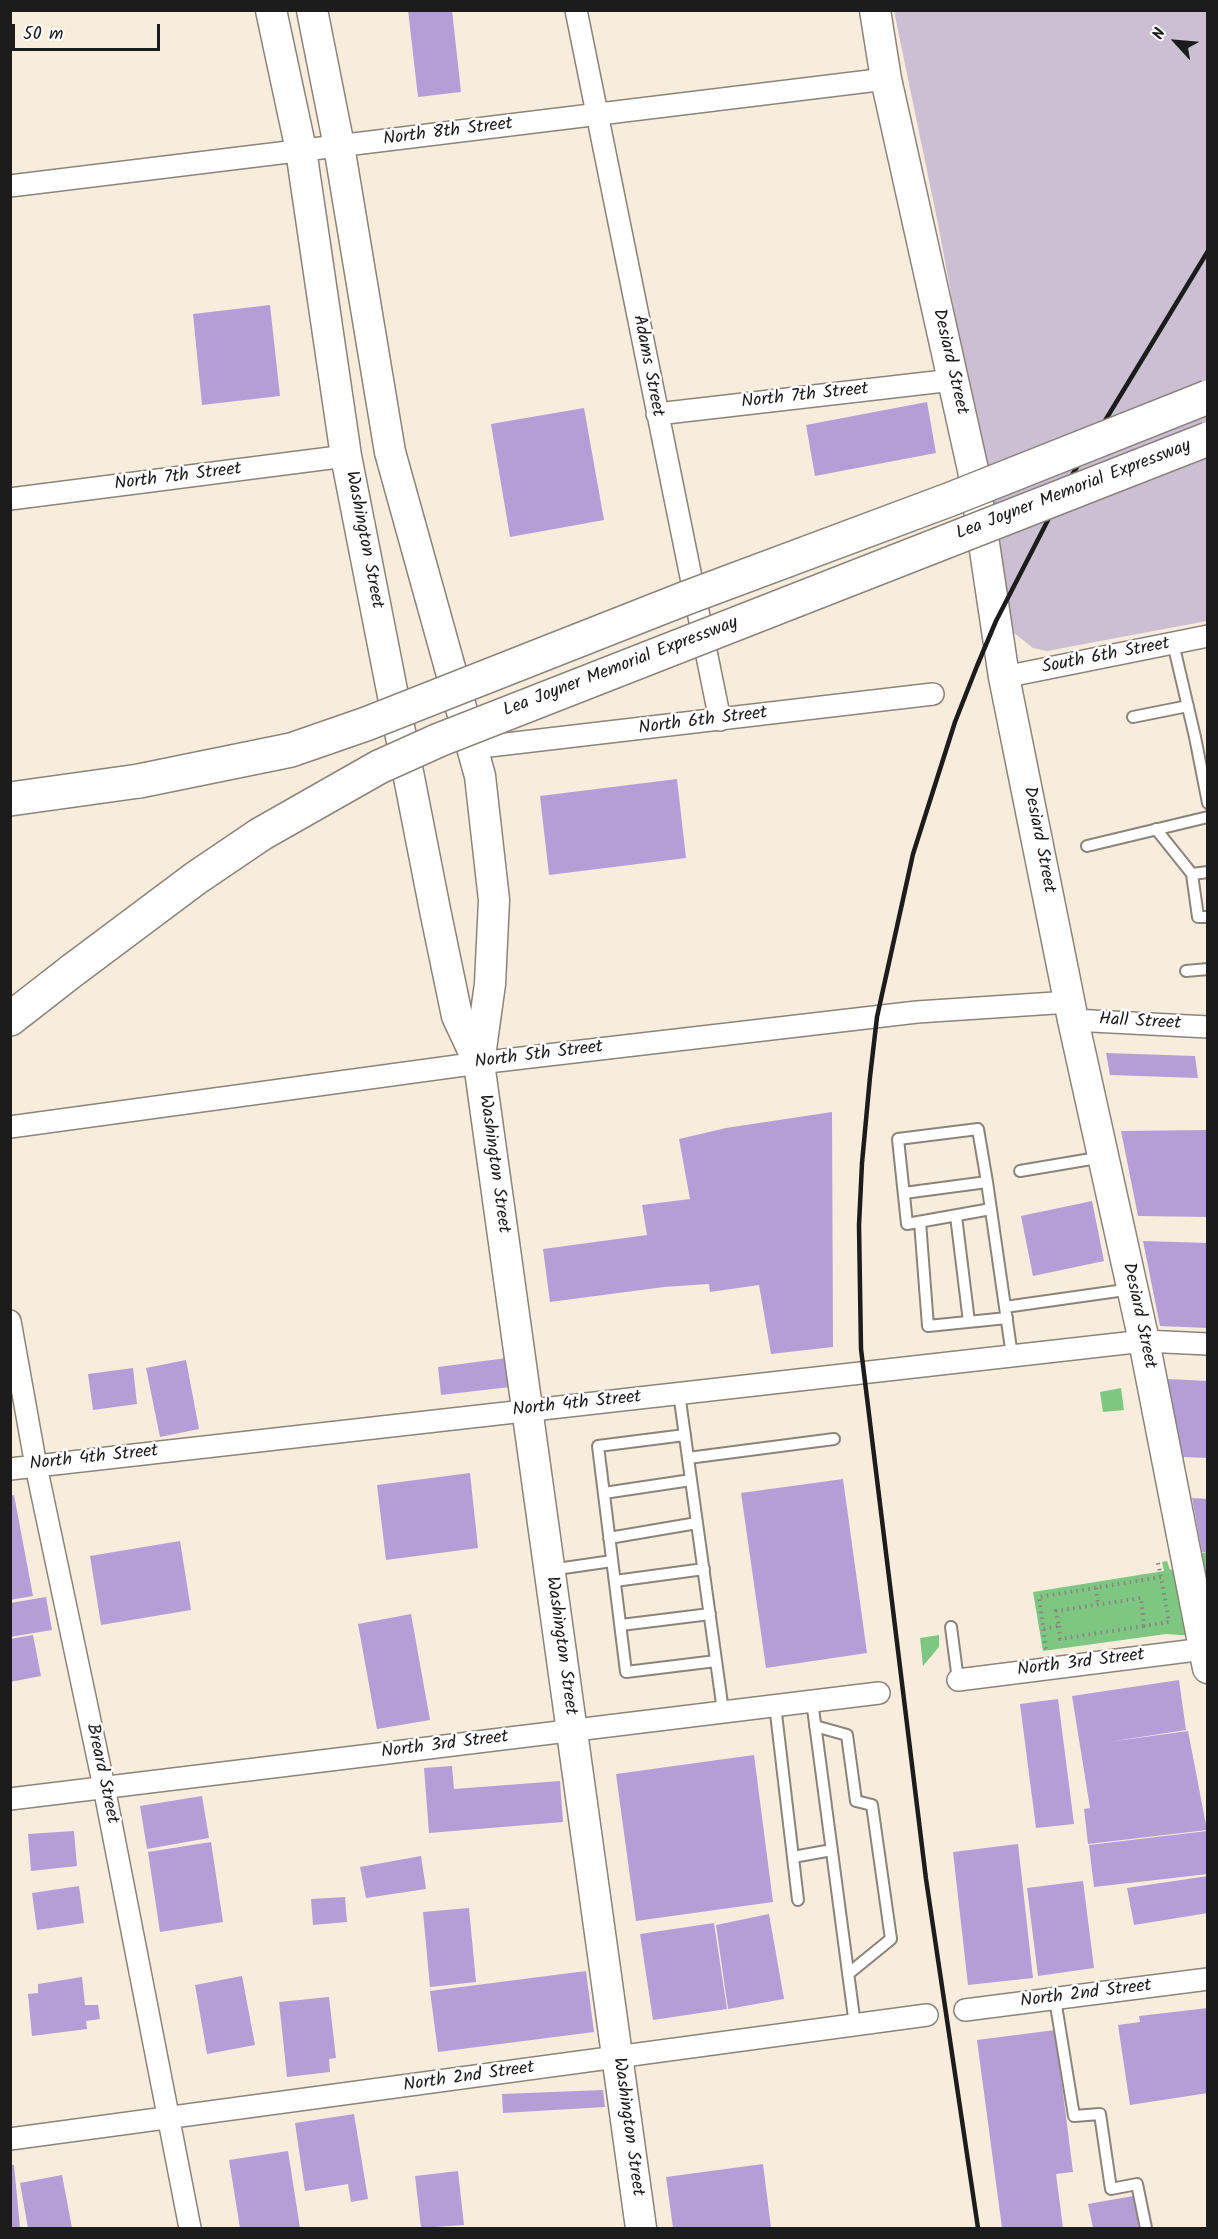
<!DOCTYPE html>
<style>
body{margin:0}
#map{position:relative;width:1218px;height:2239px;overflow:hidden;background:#f8eddd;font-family:Kalam,sans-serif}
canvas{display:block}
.frame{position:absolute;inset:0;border:12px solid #1c1c1c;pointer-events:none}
.north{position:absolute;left:1146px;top:12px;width:60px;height:60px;-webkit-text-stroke:4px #fff;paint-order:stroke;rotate:296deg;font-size:16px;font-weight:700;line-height:24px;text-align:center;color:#1c1c1c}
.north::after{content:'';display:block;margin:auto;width:21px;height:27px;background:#1c1c1c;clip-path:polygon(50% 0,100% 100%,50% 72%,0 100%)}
.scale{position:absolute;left:12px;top:24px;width:148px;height:27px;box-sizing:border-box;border:3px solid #1c1c1c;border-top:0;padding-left:8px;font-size:18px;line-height:21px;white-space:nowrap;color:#1c1c1c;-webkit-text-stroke:4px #fff;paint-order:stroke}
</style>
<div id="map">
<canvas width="1218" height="2239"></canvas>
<div class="frame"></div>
<div class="north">N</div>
<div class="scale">50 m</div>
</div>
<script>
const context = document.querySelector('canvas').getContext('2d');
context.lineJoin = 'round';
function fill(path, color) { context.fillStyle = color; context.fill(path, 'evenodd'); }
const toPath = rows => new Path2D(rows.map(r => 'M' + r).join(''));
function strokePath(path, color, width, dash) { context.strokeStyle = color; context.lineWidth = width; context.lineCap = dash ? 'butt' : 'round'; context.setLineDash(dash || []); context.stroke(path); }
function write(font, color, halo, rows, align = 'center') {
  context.font = font + ' Kalam,sans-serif'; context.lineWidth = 5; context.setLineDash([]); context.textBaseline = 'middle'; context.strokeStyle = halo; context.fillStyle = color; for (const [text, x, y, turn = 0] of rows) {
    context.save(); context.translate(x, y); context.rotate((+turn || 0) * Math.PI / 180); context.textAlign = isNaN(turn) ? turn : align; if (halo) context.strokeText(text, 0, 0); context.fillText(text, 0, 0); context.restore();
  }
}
fill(toPath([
 [894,11,1207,11,1207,621,1047,651,1033,648,1014,633,938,224]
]), '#ccbed3');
fill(toPath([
 [1121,1388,1124,1410,1103,1412,1100,1392],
 [1203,1553,1207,1553,1207,1637,1166,1634,1043,1651,1033,1592,1164,1571,1162,1562,1167,1561,1170,1570],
 [939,1635,939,1647,923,1666,920,1638]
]), '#7ec783');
fill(toPath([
 [408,10,452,10,461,92,418,97],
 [270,305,280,396,202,405,193,314],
 [927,402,936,453,815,476,806,425],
 [584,408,604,520,510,537,491,424],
 [677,779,686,858,549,875,540,796],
 [1106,1053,1195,1056,1198,1078,1110,1075],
 [832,1112,833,1347,771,1354,759,1285,710,1292,709,1284,664,1287,550,1302,543,1249,647,1235,642,1205,690,1199,679,1139,726,1128],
 [1208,1130,1208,1217,1138,1216,1121,1131],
 [1092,1201,1104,1261,1033,1276,1021,1216],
 [1143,1241,1208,1243,1208,1328,1160,1326],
 [507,1358,510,1387,441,1395,438,1367],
 [186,1360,199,1429,160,1437,146,1368],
 [133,1368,137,1404,93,1410,88,1374],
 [1167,1379,1208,1381,1208,1458,1183,1457],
 [470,1473,478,1548,386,1560,377,1485],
 [843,1479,867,1653,766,1668,741,1493],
 [14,1495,33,1596,10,1600,10,1496],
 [1192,1498,1208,1499,1208,1553,1202,1552],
 [180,1541,191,1610,101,1625,90,1556],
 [46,1597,52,1630,10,1637,10,1603],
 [411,1614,430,1720,377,1729,358,1624],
 [33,1635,41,1676,10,1682,10,1639],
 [1179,1680,1186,1730,1108,1742,1188,1731,1207,1830,1088,1844,1084,1809,1090,1808,1072,1696],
 [1058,1699,1074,1824,1036,1828,1020,1704],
 [754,1755,773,1902,636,1921,616,1774],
 [452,1766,454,1789,560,1781,563,1822,429,1833,424,1768],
 [202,1796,209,1838,147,1849,140,1806],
 [74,1831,77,1866,31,1871,28,1834],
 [1207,1831,1208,1874,1094,1887,1089,1845],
 [211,1842,223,1922,160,1932,148,1852],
 [1018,1844,1033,1978,968,1985,953,1852],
 [421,1856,426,1889,366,1898,360,1867],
 [1208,1876,1208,1913,1134,1925,1127,1888],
 [1083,1881,1094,1968,1038,1976,1027,1888],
 [79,1886,84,1923,37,1930,32,1893],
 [345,1897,347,1922,313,1925,311,1899],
 [469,1908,476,1982,430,1987,423,1912],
 [769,1914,784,1999,728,2009,716,1925],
 [714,1923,727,2009,653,2020,640,1934],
 [586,1971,594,2032,438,2052,430,1991],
 [242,1976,255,2045,207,2054,195,1985],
 [82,1977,85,2005,98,2005,100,2019,86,2021,87,2029,32,2036,28,1994,38,1993,38,1984],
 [329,1997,336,2058,329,2059,330,2072,287,2077,279,2002],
 [1208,2008,1208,2093,1130,2105,1118,2025,1140,2022,1139,2016],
 [1055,2030,1073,2172,1056,2174,1063,2228,1002,2228,977,2040],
 [603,2090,605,2107,503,2113,502,2094],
 [354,2114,368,2199,351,2202,348,2184,305,2191,295,2123],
 [288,2151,300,2228,240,2228,229,2160],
 [763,2164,771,2228,673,2228,666,2177],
 [10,2165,14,2165,20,2228,10,2228],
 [458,2171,464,2225,421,2228,415,2176],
 [62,2175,72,2228,28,2228,20,2183],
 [1133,2196,1139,2228,1093,2228,1088,2204]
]), '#b49ed7');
const lane = toPath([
 [1173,643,1195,737,1208,803],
 [1133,717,1188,706],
 [1156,829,1192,874],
 [1087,846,1208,817],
 [1208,872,1192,874,1198,917,1208,917],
 [1186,971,1208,969],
 [1020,1171,1103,1157],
 [904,1193,987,1182],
 [991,1209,907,1224,898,1139,978,1129,987,1182,1005,1307],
 [956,1216,969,1322],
 [920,1222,928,1326,1007,1318],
 [1012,1356,1005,1307,1132,1289],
 [679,1393,723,1711],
 [685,1435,598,1446,626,1672,716,1661],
 [688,1458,834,1439],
 [604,1493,691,1480],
 [609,1538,697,1523],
 [550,1570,612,1561],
 [615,1581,704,1569],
 [621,1625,710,1614],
 [951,1627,958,1680],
 [812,1701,855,2025],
 [775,1705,798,1900],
 [815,1726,847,1735,856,1801,872,1805,891,1939,848,1974],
 [793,1857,832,1850],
 [1055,1999,1074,2116,1100,2114,1111,2189,1137,2184,1146,2228]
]);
const street = toPath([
 [576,10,720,720],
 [10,186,886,79],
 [657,414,953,380],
 [10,499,346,456],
 [1004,677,1208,636],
 [472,748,933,694],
 [1073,1020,1208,1027],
 [10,1127,479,1063,917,1012,1070,1002],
 [10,1321,36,1466,104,1787,190,2228],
 [10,1469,1144,1341,1208,1344],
 [958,1680,1204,1649],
 [10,1799,879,1693],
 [965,2010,1208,1979],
 [10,2139,927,2015]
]);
const secondary = toPath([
 [271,10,301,150,346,456,435,910,457,1016,479,1063],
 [312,10,339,146,390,452,480,776,494,900,490,984,479,1063,641,2228],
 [875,10,886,79,973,470,1004,677,1073,1020,1144,1341,1208,1668]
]);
const primary = toPath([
 [10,799,139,781],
 [10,1019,73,970]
]);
strokePath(lane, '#8a847c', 14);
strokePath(street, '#8a847c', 24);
strokePath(secondary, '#8a847c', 33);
strokePath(primary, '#8a847c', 36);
strokePath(toPath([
 [1158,1563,1161,1577],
 [1096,1588,1098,1605],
 [1059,1626,1060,1639,1144,1626],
 [1044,1629,1059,1626,1056,1611,1141,1598,1144,1626,1169,1622,1161,1577,1039,1597,1046,1649]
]), '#8a847c', 4, [1.5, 4.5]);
strokePath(lane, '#fff', 10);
strokePath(street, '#fff', 21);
strokePath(secondary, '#fff', 30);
strokePath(primary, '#fff', 33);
strokePath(toPath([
 [978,2228,926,1879,861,1349,859,1225,862,1163,870,1077,877,1017,913,854,955,722,977,666,996,621,1066,485,1208,251]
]), '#1c1c1c', 4.5);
const primaryBridge = toPath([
 [139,781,291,750,366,724,686,598,951,499,1208,397],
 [73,970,196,878,261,834,379,767,439,740,1208,439]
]);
strokePath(primaryBridge, '#8a847c', 36, []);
strokePath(primaryBridge, '#fff', 33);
write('18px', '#1c1c1c', '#fff', [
 ["North 8th Street",448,133,-7],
 ["Desiard Street",949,362,77],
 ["Adams Street",647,366,79],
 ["North 7th Street",805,397,-6],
 ["North 7th Street",178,478,-7],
 ["Lea Joyner Memorial Expressway",1074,491,-21],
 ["Washington Street",363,540,79],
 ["South 6th Street",1106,657,-11],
 ["Lea Joyner Memorial Expressway",621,668,-21],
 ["North 6th Street",703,722,-7],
 ["Desiard Street",1038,840,79],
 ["Hall Street",1140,1023,3],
 ["North 5th Street",539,1056,-7],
 ["Washington Street",493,1164,82],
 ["Desiard Street",1138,1316,78],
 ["North 4th Street",577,1405,-6],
 ["North 4th Street",94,1459,-6],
 ["Washington Street",560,1646,82],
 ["North 3rd Street",1081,1664,-7],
 ["North 3rd Street",445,1746,-7],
 ["Breard Street",101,1774,78],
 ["North 2nd Street",1086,1995,-7],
 ["North 2nd Street",469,2078,-8],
 ["Washington Street",627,2127,82]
]);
</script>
